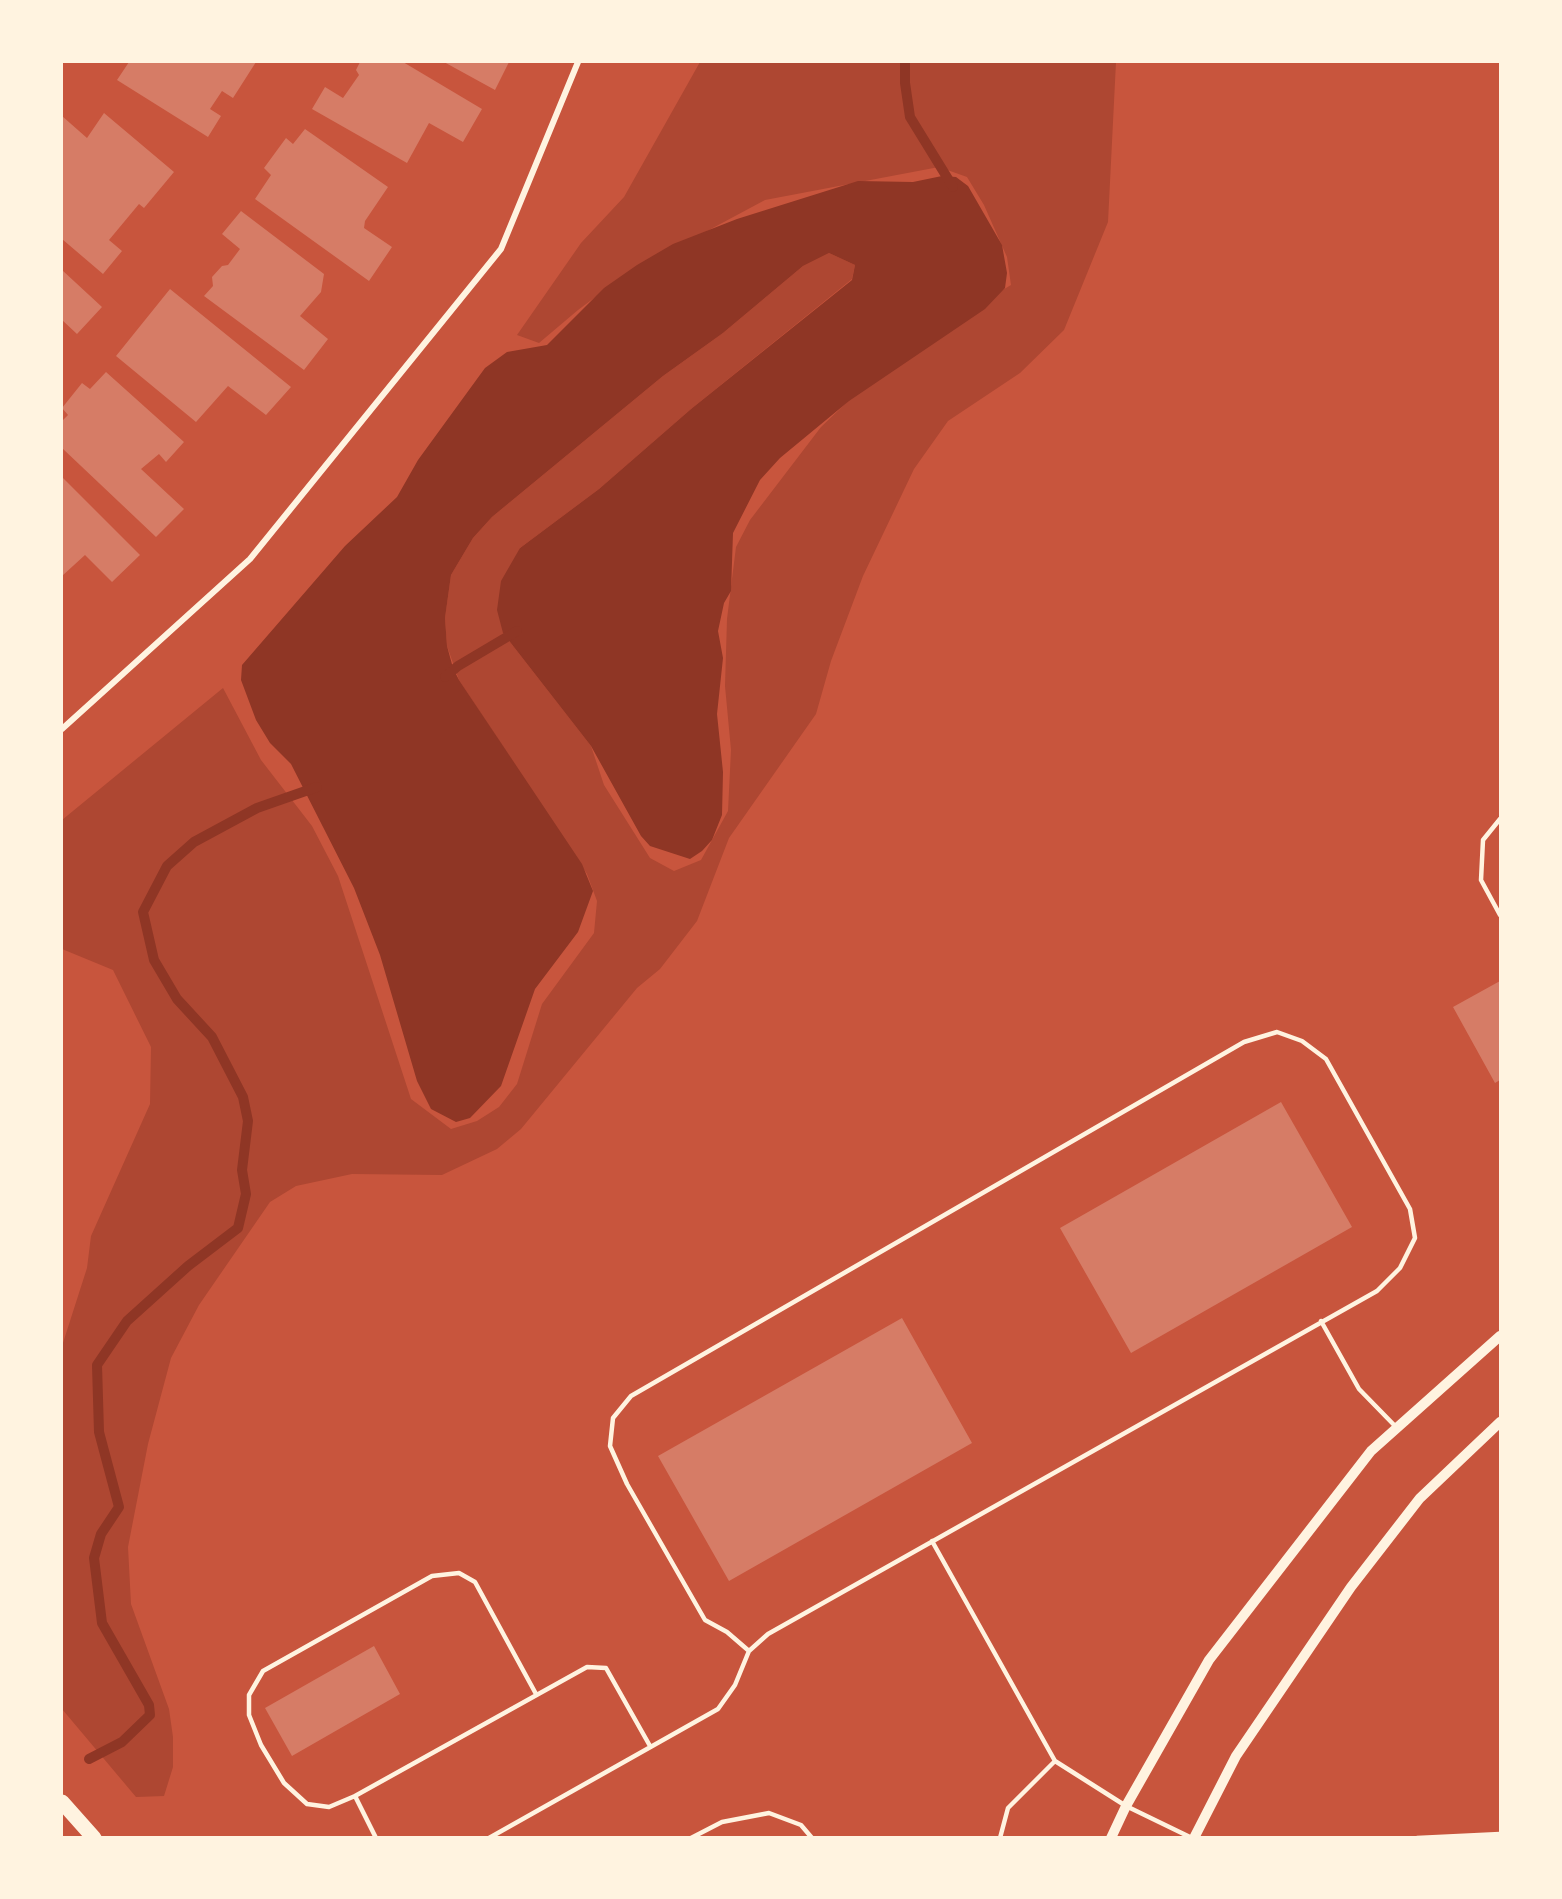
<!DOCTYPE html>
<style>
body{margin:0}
#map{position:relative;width:1562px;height:1899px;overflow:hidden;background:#c8553d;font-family:Cabin,sans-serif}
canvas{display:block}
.frame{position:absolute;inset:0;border:63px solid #fff3e0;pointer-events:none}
</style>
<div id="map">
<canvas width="1562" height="1899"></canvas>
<div class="frame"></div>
</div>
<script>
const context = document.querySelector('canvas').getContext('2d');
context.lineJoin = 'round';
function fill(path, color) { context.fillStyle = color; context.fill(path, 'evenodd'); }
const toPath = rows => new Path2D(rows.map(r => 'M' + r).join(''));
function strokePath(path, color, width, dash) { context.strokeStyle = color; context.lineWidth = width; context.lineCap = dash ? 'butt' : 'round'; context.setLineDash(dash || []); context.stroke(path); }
fill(toPath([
 [700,62,1116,62,1108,222,1064,330,1020,373,948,421,914,469,863,576,831,661,816,714,729,838,697,921,660,969,637,988,521,1129,497,1149,442,1175,352,1174,296,1186,270,1202,199,1305,171,1358,148,1444,128,1547,131,1604,169,1709,173,1737,173,1767,164,1796,136,1797,62,1709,62,1346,87,1268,91,1236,150,1104,151,1047,113,970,62,949,62,820,223,688,261,760,312,826,338,876,411,1099,451,1129,477,1121,499,1107,517,1084,542,1004,594,933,597,901,587,874,459,680,447,646,445,618,451,575,473,538,492,517,663,376,723,333,803,266,829,253,855,265,852,279,691,409,599,489,520,548,503,633,591,746,604,785,650,858,674,871,701,860,728,811,731,750,725,686,727,619,736,547,750,520,821,427,893,358,915,342,1011,285,1007,257,984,205,967,177,939,167,765,200,625,275,578,310,539,343,517,335,581,243,624,197]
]), '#ae4732');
fill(toPath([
 [942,176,956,177,968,186,1002,245,1007,273,1005,288,985,309,849,401,780,458,760,480,733,533,731,591,724,603,718,631,723,658,717,714,723,772,722,815,712,840,702,851,690,859,650,846,641,836,591,746,503,633,497,610,501,581,520,548,599,489,691,409,852,280,855,265,829,253,803,266,723,333,663,376,492,517,473,538,451,575,445,618,447,646,453,668,459,680,582,864,593,891,578,932,535,989,501,1086,470,1118,456,1122,431,1109,417,1081,380,955,354,888,291,764,270,743,256,720,241,680,242,665,345,546,397,497,418,460,485,368,507,352,547,345,604,288,637,265,673,244,737,219,858,181,913,182]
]), '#8f3625');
strokePath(toPath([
 [905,62,905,83,910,117,953,187],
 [445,677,458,666,517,631],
 [89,1759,122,1742,150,1715,149,1705,102,1623,94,1558,101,1534,119,1507,99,1432,97,1365,127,1321,188,1266,238,1228,246,1194,242,1170,248,1121,243,1097,212,1037,177,999,154,960,143,912,167,866,194,842,257,808,317,787]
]), '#8f3625', 10);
fill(toPath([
 [129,62,256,62,233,98,222,91,210,109,221,116,208,137,117,80],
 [360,62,403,62,482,109,463,142,429,123,407,163,312,109,325,87,343,98,359,75,356,70],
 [444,62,509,62,495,90],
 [104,113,174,172,144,208,139,204,109,240,122,251,103,274,62,239,62,116,87,138],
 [305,129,388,187,365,221,364,228,392,247,369,281,255,199,271,175,264,168,286,138,293,144],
 [241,211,324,274,321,292,300,316,328,339,304,370,204,296,213,286,212,277,222,266,228,265,240,249,222,234],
 [62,270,102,307,77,334,62,320],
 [170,289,291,387,266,415,228,386,196,422,116,356],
 [106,372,184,442,166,462,159,454,141,469,184,509,156,537,62,448,62,421,68,415,62,408,82,383,90,389],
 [62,477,140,555,112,582,85,555,62,576],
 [1500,981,1500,1080,1495,1083,1453,1007],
 [1281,1102,1352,1227,1131,1353,1060,1228],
 [902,1318,972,1443,729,1581,658,1456],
 [374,1646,400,1694,292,1756,265,1708]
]), '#d67c66');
strokePath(toPath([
 [1500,819,1483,840,1481,880,1500,915],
 [1321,1321,1359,1389,1397,1428],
 [932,1541,1055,1761],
 [355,1796,329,1807,307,1804,284,1783,261,1745,249,1715,249,1695,263,1671,432,1576,459,1573,475,1582,536,1694],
 [376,1838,355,1796,587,1667,606,1668,650,1746],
 [489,1838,718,1709,735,1685,749,1651,768,1634,1377,1291,1400,1268,1415,1238,1410,1209,1326,1059,1302,1041,1277,1032,1244,1042,631,1396,613,1418,610,1446,627,1484,705,1620,727,1632,749,1651],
 [691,1838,722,1822,769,1813,801,1825,812,1838],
 [1000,1838,1008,1808,1055,1761,1126,1806,1192,1838],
 [1417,1838,1500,1834]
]), '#fff3e0', 4.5);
strokePath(toPath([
 [62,729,250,559,501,249,578,62]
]), '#fff3e0', 6);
strokePath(toPath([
 [1111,1838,1126,1806,1209,1660,1371,1451,1500,1336],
 [1194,1838,1236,1756,1351,1587,1420,1498,1500,1422]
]), '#fff3e0', 10);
strokePath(toPath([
 [62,1802,94,1838]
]), '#fff3e0', 15);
</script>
